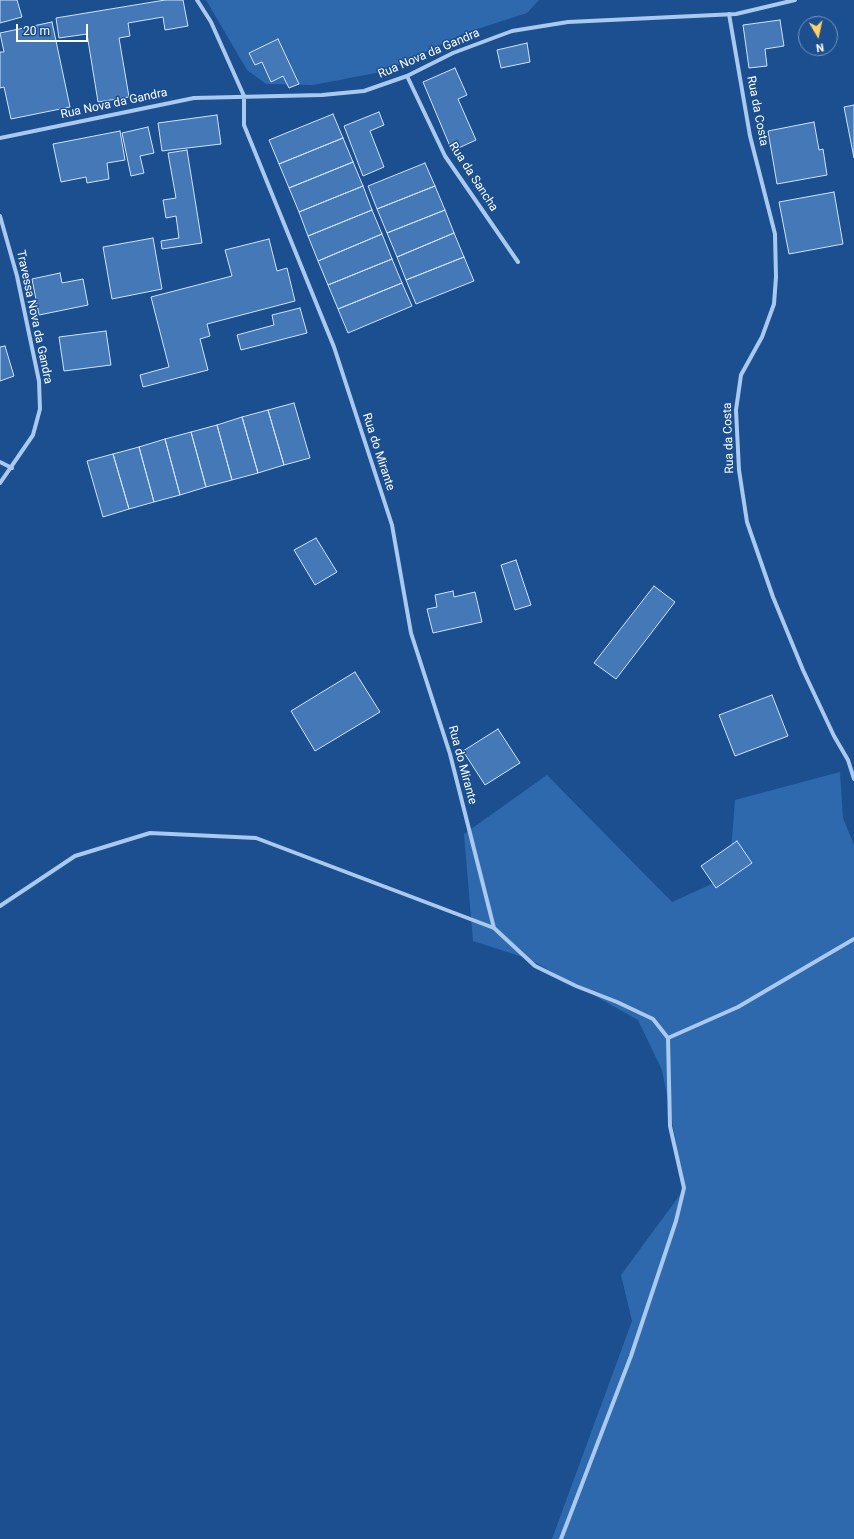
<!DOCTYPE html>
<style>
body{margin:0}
#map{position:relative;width:854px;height:1539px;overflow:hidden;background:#1b4f8f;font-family:Roboto,sans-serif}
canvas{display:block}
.north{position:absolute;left:798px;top:16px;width:40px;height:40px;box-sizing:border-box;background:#1b4f8f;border:1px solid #7695bc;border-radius:50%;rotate:171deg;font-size:11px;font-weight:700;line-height:16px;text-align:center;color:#fff}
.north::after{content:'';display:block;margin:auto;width:14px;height:18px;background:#ffd166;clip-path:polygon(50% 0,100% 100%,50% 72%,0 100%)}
.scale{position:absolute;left:16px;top:24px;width:72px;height:18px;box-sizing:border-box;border:2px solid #fff;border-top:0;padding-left:5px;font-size:12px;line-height:14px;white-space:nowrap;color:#fff;-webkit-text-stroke:3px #1b4f8f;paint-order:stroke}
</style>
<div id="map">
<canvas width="854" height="1539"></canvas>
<div class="north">N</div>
<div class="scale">20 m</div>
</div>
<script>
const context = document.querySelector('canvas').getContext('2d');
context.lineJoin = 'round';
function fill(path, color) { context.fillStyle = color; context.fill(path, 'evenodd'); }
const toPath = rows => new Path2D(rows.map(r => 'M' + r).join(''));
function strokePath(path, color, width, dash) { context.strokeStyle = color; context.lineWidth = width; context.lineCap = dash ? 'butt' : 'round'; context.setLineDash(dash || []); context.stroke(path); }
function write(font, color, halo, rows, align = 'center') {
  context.font = font + ' Roboto,sans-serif'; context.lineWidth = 3; context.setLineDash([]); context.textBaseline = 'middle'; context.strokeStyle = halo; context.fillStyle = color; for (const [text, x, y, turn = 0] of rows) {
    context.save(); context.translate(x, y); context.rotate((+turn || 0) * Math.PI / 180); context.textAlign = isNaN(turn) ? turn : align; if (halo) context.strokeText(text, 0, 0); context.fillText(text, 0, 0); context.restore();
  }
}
fill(toPath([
 [206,0,539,0,527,13,465,33,386,71,313,85,266,84,247,70],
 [840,772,843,818,854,845,854,1539,552,1539,632,1321,621,1275,685,1188,662,1070,638,1020,529,959,473,941,464,834,547,775,672,902,729,876,735,800]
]), '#2e69ad');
const building = toPath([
 [0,0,17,0,22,17,0,23,0,0],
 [165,0,183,0,188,26,165,30,163,17,128,23,130,36,119,38,129,97,98,102,87,34,59,38,56,18,165,0],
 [780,20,784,46,765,49,767,66,749,68,743,25,780,20],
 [52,22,70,107,11,119,4,87,0,88,0,52,4,52,0,33,52,22],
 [278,39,299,84,289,88,283,76,271,82,262,62,255,65,249,53,278,39],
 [527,43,530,62,501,68,497,50,527,43],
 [455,68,467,95,458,99,476,140,452,151,423,82,455,68],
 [854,105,854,158,844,107,854,105],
 [379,112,384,125,370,131,384,167,363,176,344,126,379,112],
 [333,114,343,138,279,164,269,140,333,114],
 [217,115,221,144,162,151,158,123,217,115],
 [814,122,819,150,823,149,827,175,777,184,768,131,814,122],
 [148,127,154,153,140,156,144,173,131,176,122,133,148,127],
 [120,131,125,160,107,163,109,179,87,183,86,177,61,182,53,144,120,131],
 [343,138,353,162,289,188,279,164,343,138],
 [187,150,202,243,162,249,161,241,179,238,176,216,166,218,163,200,176,198,168,153,187,150],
 [353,162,363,186,299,212,289,188,353,162],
 [425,163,435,186,377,209,368,186,425,163],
 [363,186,372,210,308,236,299,212,363,186],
 [435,186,445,210,387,233,377,209,435,186],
 [834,192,843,244,789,254,779,202,834,192],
 [372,210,382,234,318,261,308,236,372,210],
 [445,210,454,233,397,257,387,233,445,210],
 [454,233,464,257,406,280,397,257,454,233],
 [382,234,392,259,328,285,318,261,382,234],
 [153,238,162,289,112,299,103,247,153,238],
 [269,239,277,271,287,268,295,301,207,324,210,336,200,339,208,370,143,387,140,375,169,367,151,297,232,276,225,250,269,239],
 [464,257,474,281,416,304,406,280,464,257],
 [392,259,402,283,338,309,328,285,392,259],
 [60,273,62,283,83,279,88,305,39,315,32,279,60,273],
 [402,283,412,306,348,333,338,309,402,283],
 [300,308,307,333,241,350,237,335,274,325,272,315,300,308],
 [106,331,111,365,64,371,59,337,106,331],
 [5,346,14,376,0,381,0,347,5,346],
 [294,403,310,458,284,465,268,410,294,403],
 [268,410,284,465,258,473,242,417,268,410],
 [242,417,258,473,232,480,217,425,242,417],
 [217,425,232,480,206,487,191,432,217,425],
 [191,432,206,487,180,495,165,439,191,432],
 [165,439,180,495,154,502,139,447,165,439],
 [139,447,154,502,129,509,113,454,139,447],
 [113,454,129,509,103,517,87,461,113,454],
 [316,538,337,572,315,585,294,550,316,538],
 [516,560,531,605,515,610,501,565,516,560],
 [654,586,675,602,616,679,594,663,654,586],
 [453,591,454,597,475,592,482,622,433,633,427,609,437,607,435,595,453,591],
 [355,672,380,712,315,751,291,711,355,672],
 [772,695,788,736,735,756,719,715,772,695],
 [498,729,520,763,485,785,463,751,498,729],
 [737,841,752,863,716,888,701,866,737,841]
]);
fill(building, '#4478b7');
strokePath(building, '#cfe3fa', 1);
strokePath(toPath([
 [197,0,211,22,244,96,244,125,334,347,392,525,411,633,450,754,494,928],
 [729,14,750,136,775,234,776,277,774,304,762,337,741,375,736,410,739,470,747,522,773,597,803,670,834,736,848,760,854,779],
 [407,76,445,156,518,262],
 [0,138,194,98,322,95,364,91,407,76,453,53,512,31,568,22,736,14,795,0],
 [0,216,17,276,39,381,40,409,33,435,0,483],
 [0,462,12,468],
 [0,906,75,856,150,833,256,838,494,928,535,966,576,986,617,1002,653,1019,668,1038,670,1126,684,1188,676,1221,631,1356,561,1539],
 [668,1038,738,1007,854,939]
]), '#a9c9ee', 4);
write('12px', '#fff', '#1b4f8f', [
 ["Rua Nova da Gandra",429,54,-23],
 ["Rua Nova da Gandra",114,104,-12],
 ["Rua da Costa",757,111,79],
 ["Rua da Sancha",473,177,57],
 ["Travessa Nova da Gandra",34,317,78],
 ["Rua da Costa",729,438,-92],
 ["Rua do Mirante",378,452,72],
 ["Rua do Mirante",462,765,75]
]);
</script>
